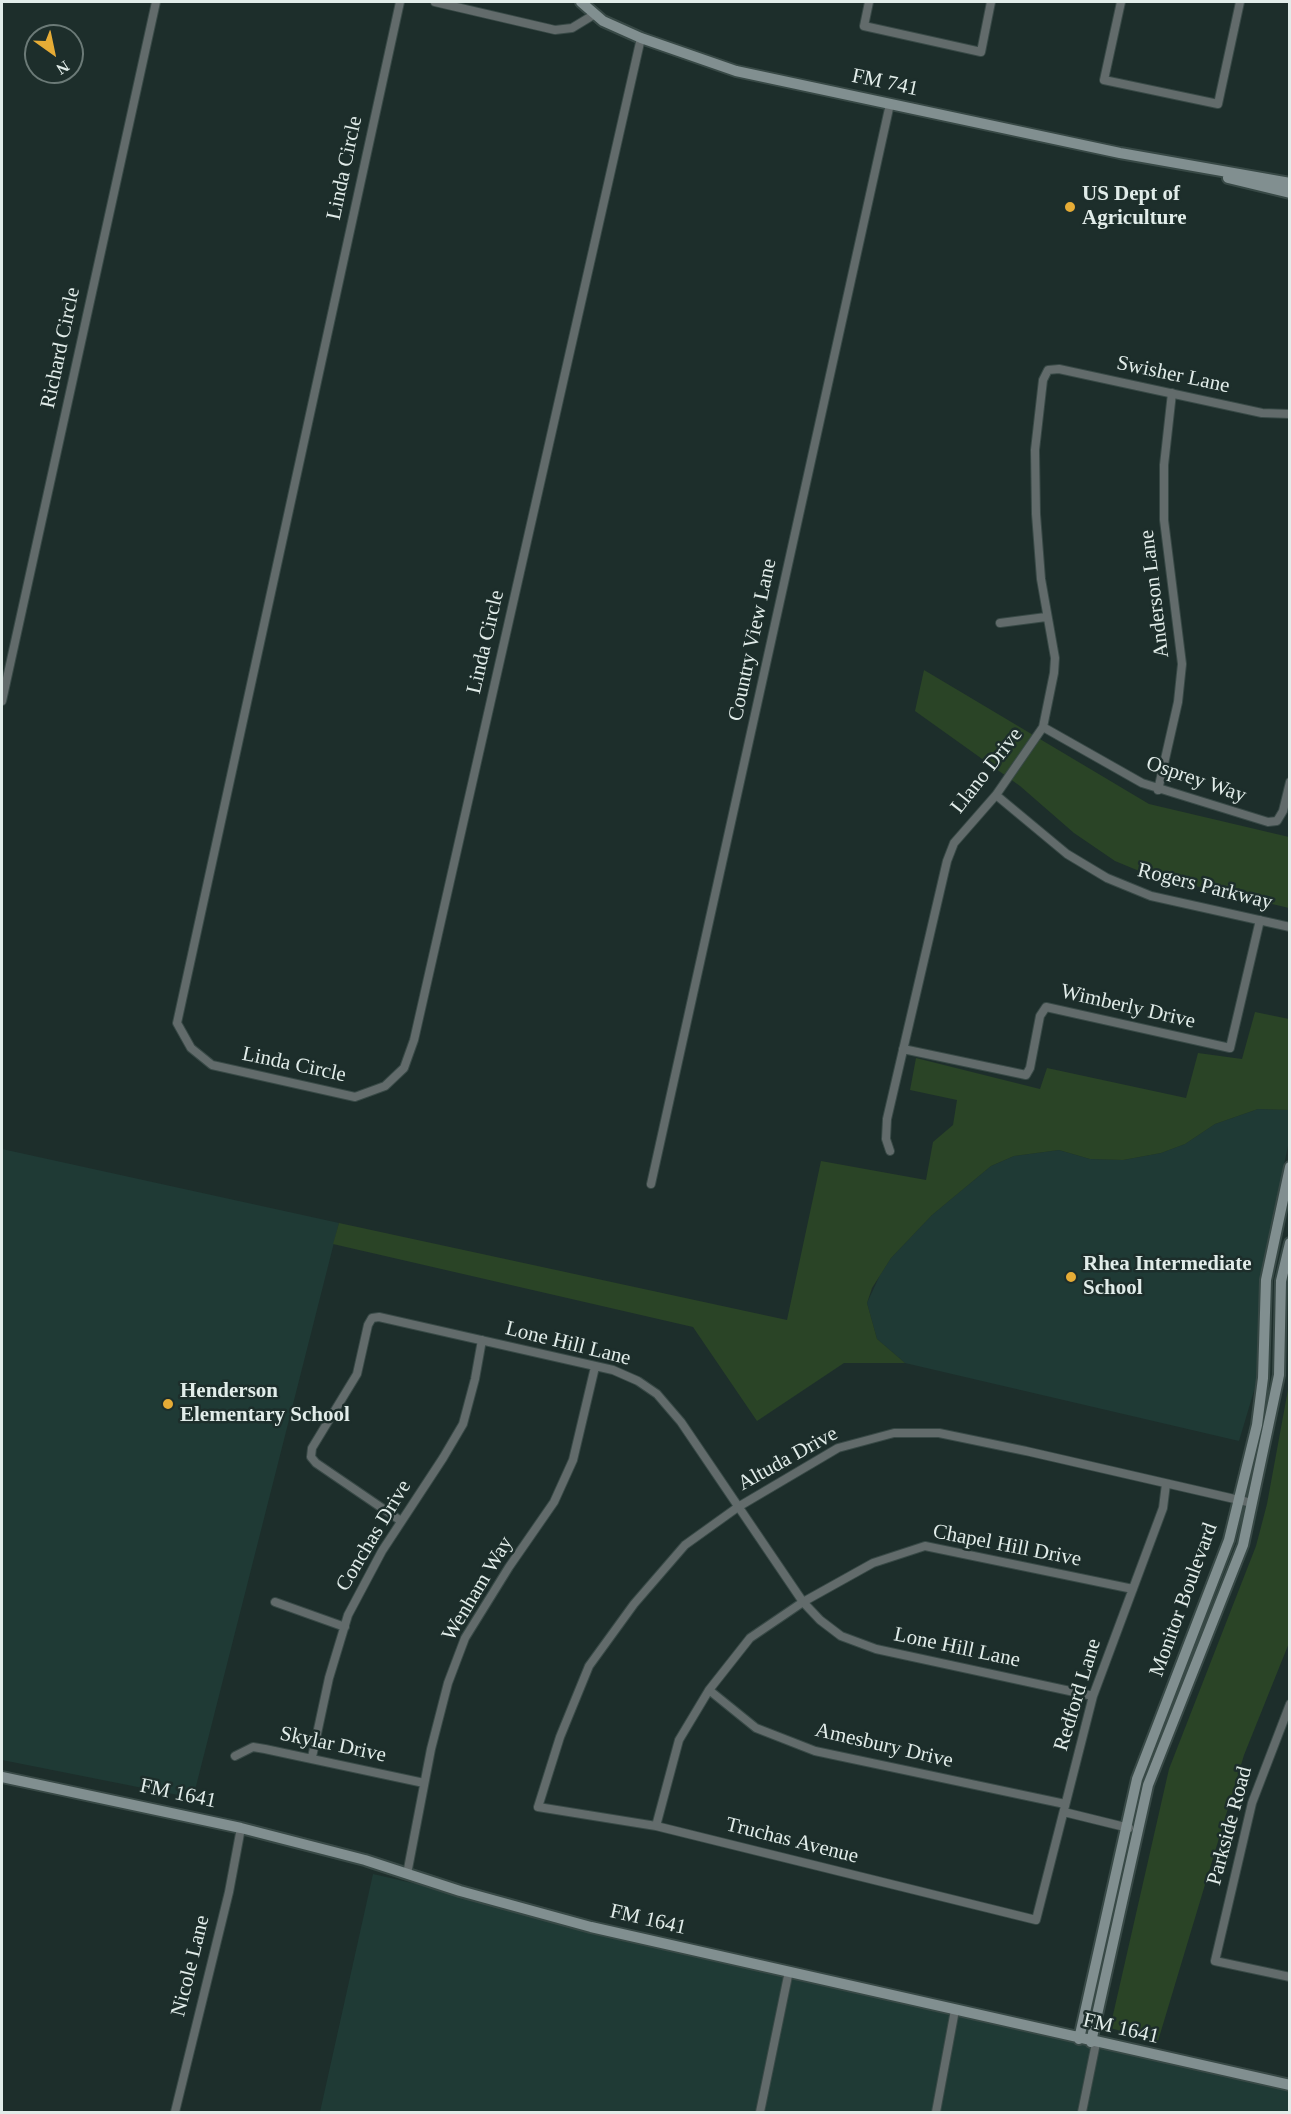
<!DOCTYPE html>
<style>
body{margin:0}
#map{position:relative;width:1291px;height:2114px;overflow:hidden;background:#1d2e2b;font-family:"Times New Roman",serif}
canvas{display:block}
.frame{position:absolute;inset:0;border:3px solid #e1ece9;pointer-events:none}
.north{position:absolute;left:24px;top:24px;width:60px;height:60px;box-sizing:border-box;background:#1d2e2b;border:2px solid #6b7a77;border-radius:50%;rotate:147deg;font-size:16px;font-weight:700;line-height:24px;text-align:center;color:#e1ece9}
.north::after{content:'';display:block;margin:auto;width:21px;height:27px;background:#e6ac36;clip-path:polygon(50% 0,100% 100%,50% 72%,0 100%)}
</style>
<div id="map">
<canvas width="1291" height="2114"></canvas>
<div class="frame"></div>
<div class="north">N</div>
</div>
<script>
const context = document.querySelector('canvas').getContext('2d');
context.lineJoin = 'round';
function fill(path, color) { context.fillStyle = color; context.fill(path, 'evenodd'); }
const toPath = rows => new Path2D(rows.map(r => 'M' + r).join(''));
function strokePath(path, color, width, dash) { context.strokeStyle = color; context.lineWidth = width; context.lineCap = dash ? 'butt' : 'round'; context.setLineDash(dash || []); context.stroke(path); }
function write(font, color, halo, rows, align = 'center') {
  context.font = font + ' "Times New Roman",serif'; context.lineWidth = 5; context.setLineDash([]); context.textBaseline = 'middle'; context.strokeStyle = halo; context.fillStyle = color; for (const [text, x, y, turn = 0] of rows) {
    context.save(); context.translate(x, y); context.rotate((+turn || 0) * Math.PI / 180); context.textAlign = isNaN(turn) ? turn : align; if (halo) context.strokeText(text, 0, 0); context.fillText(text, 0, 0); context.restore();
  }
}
fill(toPath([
 [1258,1109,1289,1110,1289,1141,1270,1232,1260,1295,1256,1384,1239,1441,905,1363,877,1339,867,1303,880,1275,891,1258,932,1215,991,1166,1014,1156,1059,1150,1090,1159,1123,1160,1161,1153,1185,1144,1215,1124],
 [2,1149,339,1223,193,1798,2,1760],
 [373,1874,1290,2085,1289,2112,320,2112]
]), '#1f3a35');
fill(toPath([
 [924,670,1149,804,1289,837,1289,908,1149,875,1115,861,1074,833,1020,786,915,711],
 [1255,1012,1289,1019,1289,1110,1258,1109,1215,1124,1185,1144,1161,1153,1123,1160,1090,1159,1059,1150,1014,1156,991,1166,932,1215,891,1258,872,1288,867,1303,877,1339,905,1363,844,1363,757,1421,693,1327,333,1244,339,1223,787,1320,821,1161,926,1180,933,1142,953,1125,957,1100,910,1090,916,1058,1040,1089,1047,1068,1186,1098,1198,1053,1242,1059],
 [1289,1384,1289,1643,1244,1755,1158,2041,1110,2028,1169,1769,1256,1546,1267,1504]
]), '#2a4426');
const street = toPath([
 [400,2,177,1023,191,1048,212,1065,355,1097,385,1086,404,1068,414,1040,641,38],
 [435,2,555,30,572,28,595,14],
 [869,2,864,26,981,52,991,2],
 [1121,2,1104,80,1218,104,1240,2],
 [1000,623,1046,617],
 [2,701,156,2],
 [1043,727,1142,783,1268,822,1277,821,1283,811,1290,782],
 [1158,790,1178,702,1182,664,1164,520,1164,465,1172,393],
 [996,795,1067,854,1107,878,1151,896,1290,927],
 [903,1049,1026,1075,1030,1068,1040,1016,1046,1007,1230,1048,1260,920],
 [890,1151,886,1139,887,1119,947,861,954,843,996,795,1043,727,1054,673,1055,658,1041,579,1036,514,1035,450,1043,380,1048,370,1059,369,1262,413,1290,414],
 [651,1184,890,104],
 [1166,1484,1163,1508,1093,1696,1036,1920,656,1826,538,1807,560,1737,589,1666,634,1604,685,1545,738,1507,838,1448,894,1433,939,1433,1026,1451,1252,1503],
 [401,1521,316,1463,311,1457,312,1448,357,1374,368,1325,372,1318,379,1317,613,1370,638,1381,657,1394,681,1422,803,1602,820,1620,841,1636,876,1649,1093,1696],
 [275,1602,345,1627],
 [709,1690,756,1728,815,1751,1065,1804],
 [1290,1704,1252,1803,1215,1961,1290,1977],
 [235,1756,253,1747,265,1749,424,1783],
 [312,1757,329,1678,348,1615,382,1551,443,1458,463,1424,475,1379,482,1340],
 [1064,1812,1129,1828],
 [656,1826,679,1740,709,1690,750,1638,803,1602,873,1563,925,1546,1133,1589],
 [407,1874,431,1749,448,1683,465,1638,509,1567,554,1502,573,1460,595,1367],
 [175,2112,229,1892,241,1828],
 [760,2112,789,1971],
 [936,2112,955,2010],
 [1082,2112,1096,2043]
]);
const secondary = toPath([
 [581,2,603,21,641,38,736,71,1120,153,1290,183],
 [1228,178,1290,193],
 [2,1777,241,1828,365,1860,460,1891,591,1927,1290,2085],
 [1079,2039,1137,1779,1229,1540,1257,1425,1263,1378,1266,1280,1290,1167],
 [1091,2042,1148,1785,1243,1545,1279,1375,1281,1281,1290,1243]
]);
strokePath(street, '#384946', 10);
strokePath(secondary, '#384946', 14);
strokePath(street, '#626b6b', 8);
strokePath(secondary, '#818f90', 10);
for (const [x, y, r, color] of [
 [1070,207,6,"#e6ac36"],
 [1071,1277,6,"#e6ac36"],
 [168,1404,6,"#e6ac36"]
]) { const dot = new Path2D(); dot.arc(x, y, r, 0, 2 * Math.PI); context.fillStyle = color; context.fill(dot); strokePath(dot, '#1d2e2b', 2); }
write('21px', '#e1ece9', '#1d2e2b', [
 ["FM 741",885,83,12],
 ["Linda Circle",345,168,-78],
 ["Richard Circle",61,348,-78],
 ["Swisher Lane",1173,375,12],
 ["Anderson Lane",1155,594,-97],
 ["Country View Lane",753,640,-78],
 ["Linda Circle",486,642,-77],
 ["Llano Drive",987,771,-52],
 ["Osprey Way",1196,780,19],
 ["Rogers Parkway",1205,887,14],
 ["Wimberly Drive",1128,1007,13],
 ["Linda Circle",294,1065,12],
 ["Lone Hill Lane",568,1344,14],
 ["Altuda Drive",788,1459,-29],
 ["Conchas Drive",374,1536,-59],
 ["Chapel Hill Drive",1007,1546,11],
 ["Wenham Way",478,1589,-59],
 ["Monitor Boulevard",1184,1600,-70],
 ["Lone Hill Lane",957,1648,12],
 ["Redford Lane",1078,1695,-73],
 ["Skylar Drive",333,1745,12],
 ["Amesbury Drive",884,1746,13],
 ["FM 1641",178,1794,12],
 ["Parkside Road",1230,1826,-75],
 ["Truchas Avenue",792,1841,14],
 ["FM 1641",648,1920,13],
 ["Nicole Lane",191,1966,-76],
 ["FM 1641",1121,2029,13]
]);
write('bold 21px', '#e1ece9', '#1d2e2b', [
 ["US Dept of",1082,195],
 ["Agriculture",1082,219],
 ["Rhea Intermediate",1083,1265],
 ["School",1083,1289],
 ["Henderson",180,1392],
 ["Elementary School",180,1416]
], 'left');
</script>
